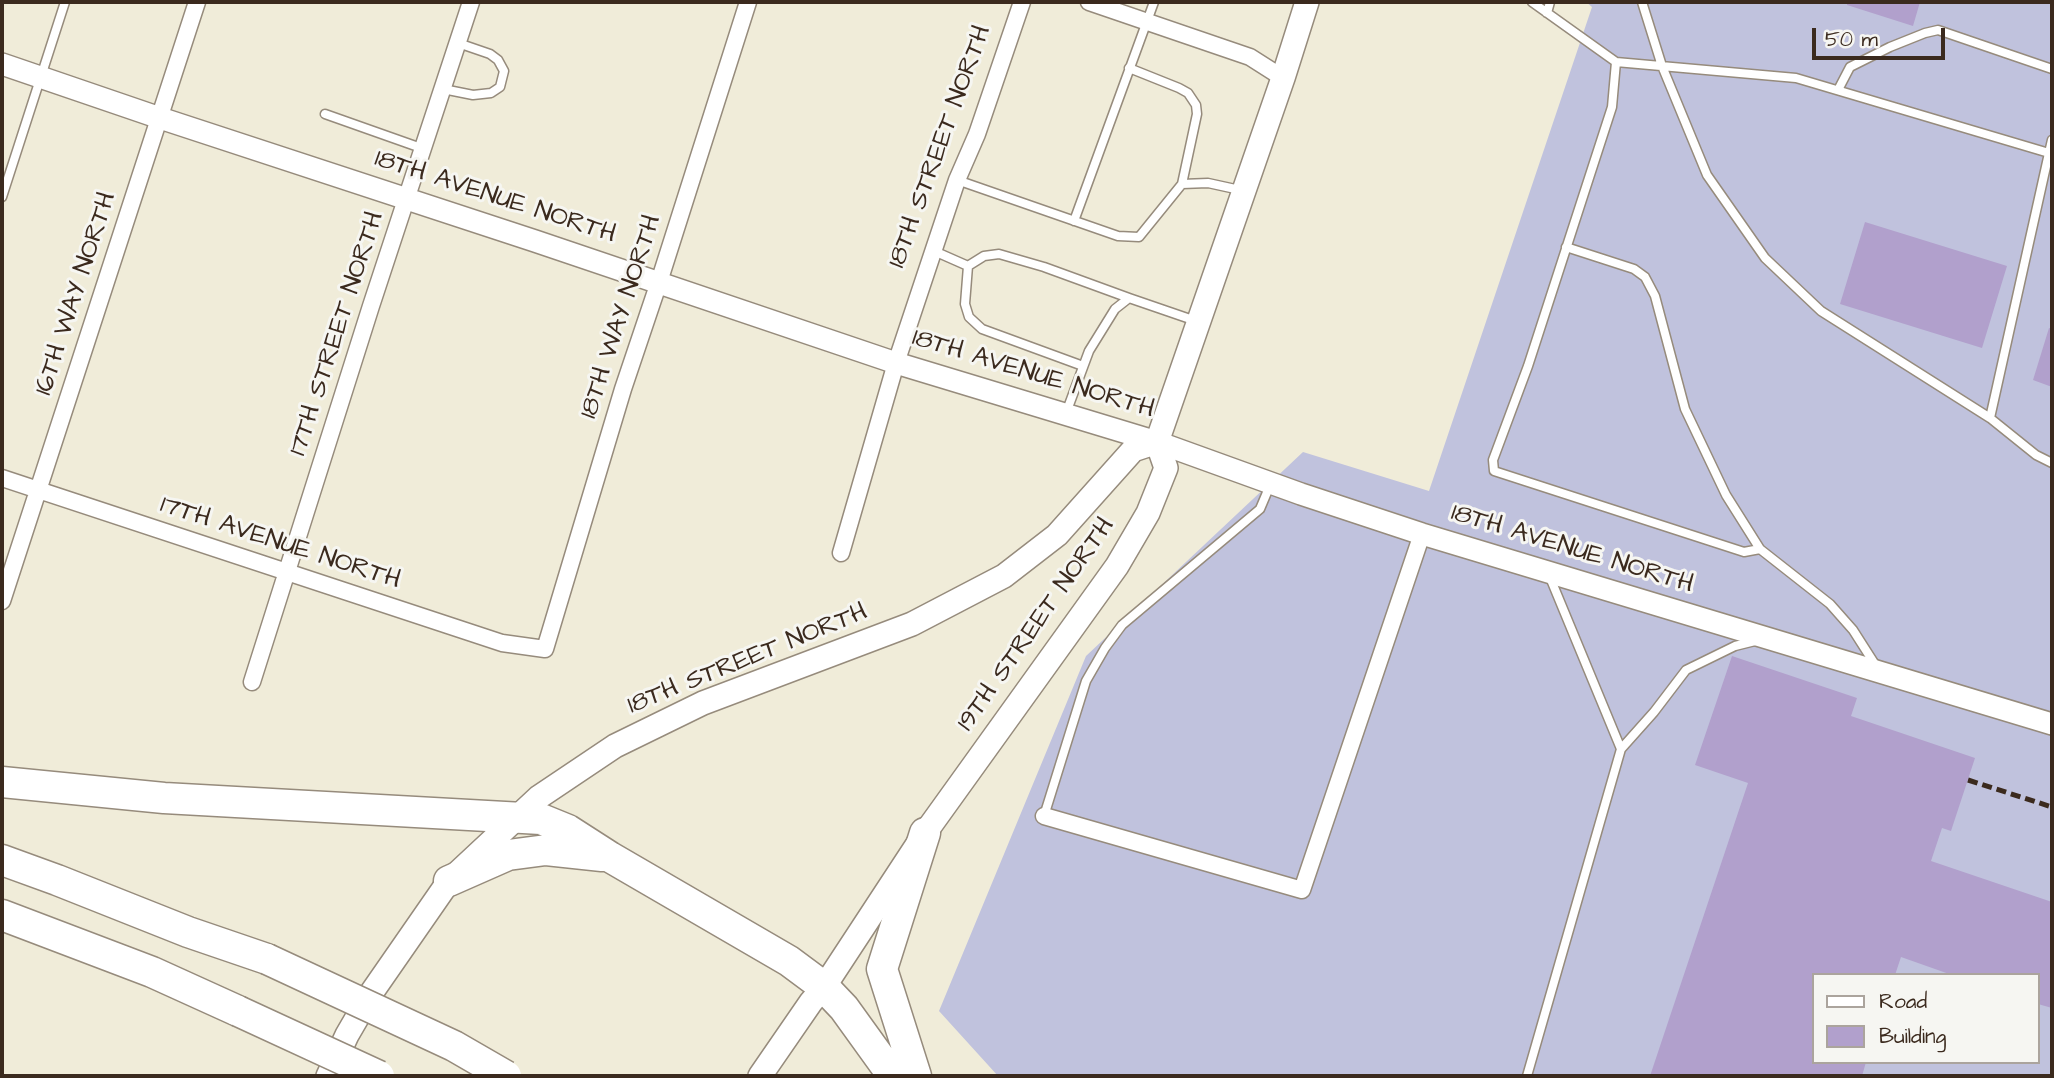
<!DOCTYPE html>
<style>
body{margin:0}
#map{position:relative;width:2054px;height:1078px;overflow:hidden;background:#f0ecd9;font-family:"Architects Daughter",sans-serif}
canvas{display:block}
.frame{position:absolute;inset:0;border:4px solid #3b2a1e;pointer-events:none}
.legend{position:absolute;left:1812px;top:973px;width:228px;height:91px;box-sizing:border-box;background:#f6f6f2;border:2px solid #aba49d;margin:0;padding:9px 12px;list-style:none;font-size:21px;color:#3b2a1e}
.legend li{display:flex;align-items:center;gap:14px;height:35px}
.legend b{width:35px;border:2px solid #aba49d}
.scale{position:absolute;left:1812px;top:28px;width:133px;height:32px;box-sizing:border-box;border:4px solid #3b2a1e;border-top:0;padding-left:9px;font-size:21px;line-height:24px;white-space:nowrap;color:#3b2a1e;-webkit-text-stroke:5px #f6f6f2;paint-order:stroke}
</style>
<div id="map">
<canvas width="2054" height="1078"></canvas>
<div class="frame"></div>
<ul class="legend">
<li><b style="height:9px;background:#fff"></b>Road</li>
<li><b style="height:19px;background:#b1a0cc"></b>Building</li>
</ul>
<div class="scale">50 m</div>
</div>
<script>
const context = document.querySelector('canvas').getContext('2d');
context.lineJoin = 'round';
function fill(path, color) { context.fillStyle = color; context.fill(path, 'evenodd'); }
const toPath = rows => new Path2D(rows.map(r => 'M' + r).join(''));
function strokePath(path, color, width, dash) { context.strokeStyle = color; context.lineWidth = width; context.lineCap = dash ? 'butt' : 'round'; context.setLineDash(dash || []); context.stroke(path); }
function write(font, color, halo, rows, align = 'center') {
  context.font = font + ' "Architects Daughter",sans-serif'; context.lineWidth = 6; context.setLineDash([]); context.textBaseline = 'middle'; context.strokeStyle = halo; context.fillStyle = color; for (const [text, x, y, turn = 0] of rows) {
    context.save(); context.translate(x, y); context.rotate((+turn || 0) * Math.PI / 180); context.textAlign = isNaN(turn) ? turn : align; if (halo) context.strokeText(text, 0, 0); context.fillText(text, 0, 0); context.restore();
  }
}
fill(toPath([
 [1586,2,2052,2,2052,1076,998,1076,939,1011,1086,656,1303,452,1429,491,1592,7],
 [1814,975,2038,975,2038,1062,1814,1062]
]), '#c0c2dd');
fill(toPath([
 [1847,2,1920,2,1913,26,1847,5],
 [1865,222,2007,266,1982,348,1840,304],
 [2049,328,2052,329,2052,387,2033,380],
 [1732,656,1857,698,1851,716,1975,758,1951,831,1942,828,1931,861,2052,902,2052,1008,2038,1004,2038,975,1952,975,1901,957,1895,975,1814,975,1814,1062,1866,1062,1862,1076,1650,1076,1748,783,1695,765]
]), '#b1a0cc');
const service = toPath([
 [1532,2,1616,62,1796,78,2049,153,2052,140],
 [1642,2,1662,66,1707,175,1765,258,1821,311,1990,418,2049,153],
 [1547,13,1550,2],
 [1616,62,1612,107,1528,366,1493,460,1494,471,1744,552,1760,549],
 [1129,68,1179,88,1188,93,1196,105,1197,114,1182,184],
 [443,89,473,95,491,93,500,87,504,71,498,60,490,54,458,43],
 [1838,90,1850,67,1890,47,1925,33,1938,30,2052,69],
 [325,114,424,149],
 [957,180,1118,236,1139,237,1182,184,1208,183,1240,190],
 [2,197,65,2],
 [1074,221,1154,2],
 [1566,247,1634,269,1645,277,1655,296,1685,409,1726,495,1760,549,1830,604,1853,630,1876,666],
 [934,251,968,266],
 [1083,366,982,329,969,317,965,304,968,266,984,256,999,254,1044,267,1129,298],
 [1066,413,1089,351,1115,309,1129,298,1196,321],
 [1990,418,2036,455,2052,463],
 [1621,749,1654,712,1686,670,1735,646,1755,641],
 [1044,816,1086,681,1105,648,1122,625,1260,509,1271,483],
 [1527,1076,1621,749,1549,575]
]);
const minor = toPath([
 [1089,2,1250,57,1283,78],
 [2,478,502,643,545,649,623,389,659,282,748,2],
 [841,553,896,363,957,180,977,134,1022,2],
 [2,601,197,2],
 [252,682,371,306,471,2],
 [1044,816,1302,890,1422,534]
]);
const tertiary = toPath([
 [2,64,160,118,535,241,896,363,1157,442,1301,494,1422,534,2052,724]
]);
const secondary = toPath([
 [328,1076,347,1035,372,992,449,881,539,797,615,746,703,703,912,624,1004,576,1057,535,1133,450,1157,442],
 [760,1076,811,1002,824,987,925,833,1117,566,1148,513,1166,468,1157,442,1283,78,1307,2]
]);
const motorway = toPath([
 [2,782,164,798,541,819,568,830,610,857,789,961,824,987,844,1008,893,1076],
 [2,860,57,880,188,932,267,959],
 [449,881,508,855,546,850,602,856],
 [2,915,152,972,238,1011],
 [916,1076,882,969,925,833]
]);
strokePath(service, '#968b7c', 11);
strokePath(minor, '#968b7c', 19);
strokePath(tertiary, '#968b7c', 24);
strokePath(secondary, '#968b7c', 26);
strokePath(motorway, '#968b7c', 33);
strokePath(service, '#fff', 8);
strokePath(minor, '#fff', 16);
strokePath(tertiary, '#fff', 21);
strokePath(secondary, '#fff', 23);
strokePath(motorway, '#fff', 30);
strokePath(toPath([
 [1968,780,2052,807]
]), '#3b2a1e', 5, [10, 5]);
const motorwayBridge = toPath([
 [267,959,454,1046,506,1076],
 [238,1011,379,1076]
]);
strokePath(motorwayBridge, '#968b7c', 33, []);
strokePath(motorwayBridge, '#fff', 30);
write('26px', '#3b2a1e', '#f6f6f2', [
 ["18TH STREET NORTH",941,147,-70],
 ["18TH AVENUE NORTH",495,198,18],
 ["16TH WAY NORTH",77,294,-72],
 ["18TH WAY NORTH",622,317,-72],
 ["17TH STREET NORTH",338,334,-72],
 ["18TH AVENUE NORTH",1033,375,17],
 ["17TH AVENUE NORTH",280,544,18],
 ["18TH AVENUE NORTH",1572,550,17],
 ["19TH STREET NORTH",1037,625,-55],
 ["18TH STREET NORTH",748,660,-22]
]);
</script>
